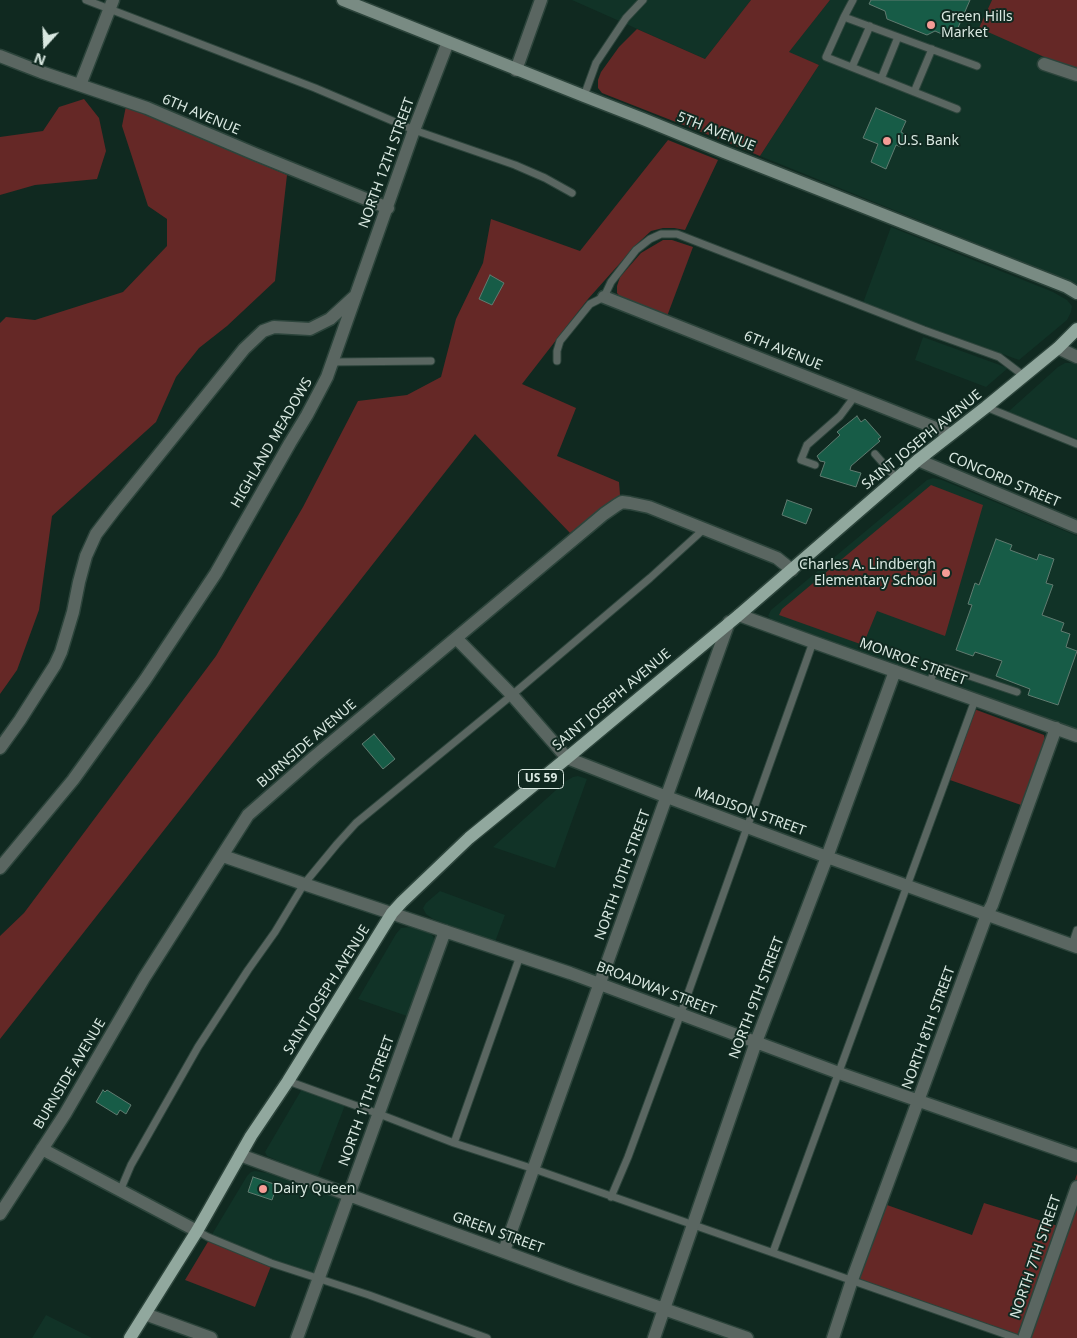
<!DOCTYPE html>
<style>
body{margin:0}
#map{position:relative;width:1077px;height:1338px;overflow:hidden;background:#102920;font-family:"Noto Sans",sans-serif}
canvas{display:block}
.north{position:absolute;left:20px;top:20px;width:50px;height:50px;-webkit-text-stroke:4px #102920;paint-order:stroke;rotate:200deg;font-size:14px;font-weight:700;line-height:20px;text-align:center;color:#d9e8e1}
.north::after{content:'';display:block;margin:auto;width:18px;height:22px;background:#d9e8e1;clip-path:polygon(50% 0,100% 100%,50% 72%,0 100%)}
</style>
<div id="map">
<canvas width="1077" height="1338"></canvas>
<div class="north">N</div>
</div>
<script>
const context = document.querySelector('canvas').getContext('2d');
context.lineJoin = 'round';
function fill(path, color) { context.fillStyle = color; context.fill(path, 'evenodd'); }
const toPath = rows => new Path2D(rows.map(r => 'M' + r).join(''));
function strokePath(path, color, width, dash) { context.strokeStyle = color; context.lineWidth = width; context.lineCap = dash ? 'butt' : 'round'; context.setLineDash(dash || []); context.stroke(path); }
function write(font, color, halo, rows, align = 'center') {
  context.font = font + ' "Noto Sans",sans-serif'; context.lineWidth = 4; context.setLineDash([]); context.textBaseline = 'middle'; context.strokeStyle = halo; context.fillStyle = color; for (const [text, x, y, turn = 0] of rows) {
    context.save(); context.translate(x, y); context.rotate((+turn || 0) * Math.PI / 180); context.textAlign = isNaN(turn) ? turn : align; if (halo) context.strokeText(text, 0, 0); context.fillText(text, 0, 0); context.restore();
  }
}
fill(toPath([
 [572,0,751,0,705,59],
 [830,0,992,0,980,27,1051,60,1077,81,1077,284,760,156,819,65,788,53],
 [891,227,1053,292,1067,300,1072,306,1071,312,1067,320,1019,360,863,303],
 [923,337,1008,368,986,387,915,360],
 [1065,363,1073,363,1077,365,1077,439,1008,412,1058,367],
 [933,478,942,480,1077,536,1077,729,772,620,768,616,771,610,927,480],
 [578,776,587,779,555,868,493,847,566,781,573,777],
 [440,891,505,915,495,942,433,919,426,914,423,908,426,903],
 [410,927,429,933,433,936,435,941,407,1016,358,999,396,934,401,928],
 [302,1089,345,1105,318,1176,276,1160,267,1156,265,1152],
 [255,1171,267,1173,338,1198,341,1202,316,1275,273,1261,211,1236,247,1176,251,1172],
 [46,1315,92,1338,32,1338]
]), '#113327');
fill(toPath([
 [751,0,830,0,789,52,819,65,760,156,719,139,602,93,598,88,598,80,601,72,619,47,637,29,705,59],
 [992,0,1077,0,1077,69,1051,60,979,28],
 [84,99,99,118,106,151,97,179,35,185,0,195,0,137,43,131,59,107],
 [126,106,287,175,275,281,227,326,199,348,176,377,156,422,52,516,39,610,17,670,0,694,0,323,6,317,35,320,123,292,167,246,167,219,148,206,122,126],
 [668,140,718,160,685,230,674,228,663,228,651,231,638,243,588,299,522,384,576,408,557,456,619,482,620,495,570,533,475,434,0,1039,0,936,24,913,216,656,303,507,358,401,407,395,441,377,456,319,483,263,491,219,580,251],
 [663,240,672,240,693,247,666,319,623,300,617,293,617,286,620,277,641,253],
 [931,485,983,505,945,636,877,611,863,645,779,615,782,609],
 [974,709,1044,735,1045,740,1021,805,950,780],
 [1077,1174,1077,1338,1004,1338,847,1282,873,1209,887,1205,972,1235,984,1203,1058,1226],
 [209,1240,271,1266,255,1307,185,1280]
]), '#652826');
const building = toPath([
 [871,0,970,0,953,39,935,31,927,35,887,19,885,11,869,4,871,0],
 [876,108,906,121,901,132,906,135,901,147,896,145,886,169,871,162,878,144,863,138,876,108],
 [490,275,504,283,492,305,479,299,490,275],
 [857,416,861,422,865,419,881,437,878,439,880,441,851,466,850,470,861,473,856,487,820,476,825,462,820,461,817,456,840,435,837,432,857,416],
 [787,500,812,509,806,524,782,515,787,500],
 [996,539,1012,545,1010,550,1037,560,1039,554,1054,559,1046,583,1053,585,1042,615,1064,623,1061,631,1070,634,1066,647,1077,651,1058,705,1028,695,1030,689,996,676,1002,661,975,652,973,656,956,650,972,605,968,604,975,583,979,585,996,539],
 [374,734,395,759,383,769,362,744,374,734],
 [103,1090,105,1092,107,1090,131,1105,126,1114,120,1110,117,1115,96,1102,103,1090],
 [253,1177,277,1185,272,1200,248,1192,253,1177]
]);
fill(building, '#175c47');
strokePath(building, '#607b70', 1);
const lane = toPath([
 [86,0,315,88,414,130,515,165,545,178,572,193],
 [844,17,853,0],
 [852,67,870,26],
 [881,79,898,37],
 [914,92,932,49],
 [584,96,596,63,626,18,643,0],
 [957,109,826,57,844,17,977,66],
 [557,361,557,351,560,341,590,304,604,297,611,282,636,250,650,239,661,234,677,234,924,330,999,357,1024,376],
 [332,362,431,361],
 [986,407,1077,444],
 [875,454,897,479],
 [815,465,801,460,807,445,840,416,855,396],
 [929,684,934,672,939,668,946,668,1017,692],
 [1072,945,1077,930],
 [288,1081,379,1114,454,1143,534,1169,1016,1338],
 [454,1143,520,956],
 [120,1191,131,1165,198,1047,248,970,275,932,304,884,337,844,356,823,512,695,650,578,704,529],
 [611,1197,628,1157,681,1013,813,642],
 [197,1231,208,1237,271,1263,369,1295,487,1338],
 [773,1252,975,700]
]);
const street = toPath([
 [0,56,41,72,147,108,255,154,388,208],
 [1044,64,1077,75],
 [516,70,541,0],
 [80,85,113,0],
 [604,297,951,434],
 [1058,348,1077,357],
 [918,460,1077,527],
 [739,615,813,642,1077,736],
 [456,638,512,695,567,758,667,797,827,857,1077,947],
 [0,748,20,720,55,665,61,652,73,612,79,582,86,556,96,534,115,509,244,349,263,331,274,327,310,329,330,319,354,297],
 [223,856,304,884,570,973,839,1073,1077,1156],
 [0,868,73,780,145,680,216,573,290,443,307,415,327,377,414,130,448,42],
 [42,1149,197,1231],
 [240,1155,578,1279,747,1338],
 [0,1214,65,1114,144,978,248,815,314,757,604,514,617,505,622,502,630,503,649,507,777,558,792,570],
 [504,1251,729,622],
 [145,1314,211,1338],
 [297,1338,445,931],
 [654,1338,756,1042,827,857,895,671],
 [833,1338,852,1280,987,914,992,905,1056,728],
 [1024,1338,1077,1187]
]);
const secondary = toPath([
 [343,0,584,96,643,119,724,152,1067,287,1077,293]
]);
const primary = toPath([
 [130,1338,197,1231,251,1136,288,1081,392,913,402,902,469,838,567,758,739,615,918,460,986,407,1058,348,1077,329]
]);
strokePath(lane, '#2c443b', 9);
strokePath(street, '#2c443b', 15);
strokePath(secondary, '#2c443b', 15);
strokePath(primary, '#2c443b', 15);
strokePath(lane, '#5a6661', 7);
strokePath(street, '#5a6661', 12);
strokePath(secondary, '#798b83', 12);
strokePath(primary, '#91a89e', 12);
for (const [x, y, r, color] of [
 [931,25,5,"#f59c96"],
 [887,141,5,"#f59c96"],
 [946,573,5,"#f59c96"],
 [263,1189,5,"#f59c96"]
]) { const dot = new Path2D(); dot.arc(x, y, r, 0, 2 * Math.PI); context.fillStyle = color; context.fill(dot); strokePath(dot, '#102920', 2); }
for (const [x, y, w] of [
 [541,779,45]
]) { const box = new Path2D(); box.roundRect(x - w / 2, y - 9.5, w, 19, 4); context.fillStyle = '#102920'; context.fill(box); strokePath(box, '#d9e8e1', 1); }
write('bold 12px', '#d9e8e1', null, [
 ["US 59",541,779]
]);
write('14px', '#d9e8e1', '#102920', [
 ["Green Hills",941,17],
 ["Market",941,33],
 ["U.S. Bank",897,141],
 ["Charles A. Lindbergh",936,565,"right"],
 ["Elementary School",936,581,"right"],
 ["Dairy Queen",273,1189]
], 'left');
write('14px', '#d9e8e1', '#102920', [
 ["6TH AVENUE",201,115,23],
 ["5TH AVENUE",716,132,22],
 ["NORTH 12TH STREET",387,163,-70],
 ["6TH AVENUE",783,351,22],
 ["SAINT JOSEPH AVENUE",922,440,-39],
 ["HIGHLAND MEADOWS",272,443,-60],
 ["CONCORD STREET",1004,480,23],
 ["MONROE STREET",913,662,20],
 ["SAINT JOSEPH AVENUE",612,700,-40],
 ["BURNSIDE AVENUE",307,744,-41],
 ["MADISON STREET",750,812,20],
 ["NORTH 10TH STREET",623,875,-70],
 ["BROADWAY STREET",656,989,21],
 ["SAINT JOSEPH AVENUE",327,990,-58],
 ["NORTH 9TH STREET",757,998,-69],
 ["NORTH 8TH STREET",929,1028,-70],
 ["BURNSIDE AVENUE",70,1074,-59],
 ["NORTH 11TH STREET",367,1101,-70],
 ["GREEN STREET",498,1233,20],
 ["NORTH 7TH STREET",1036,1257,-71]
]);
</script>
